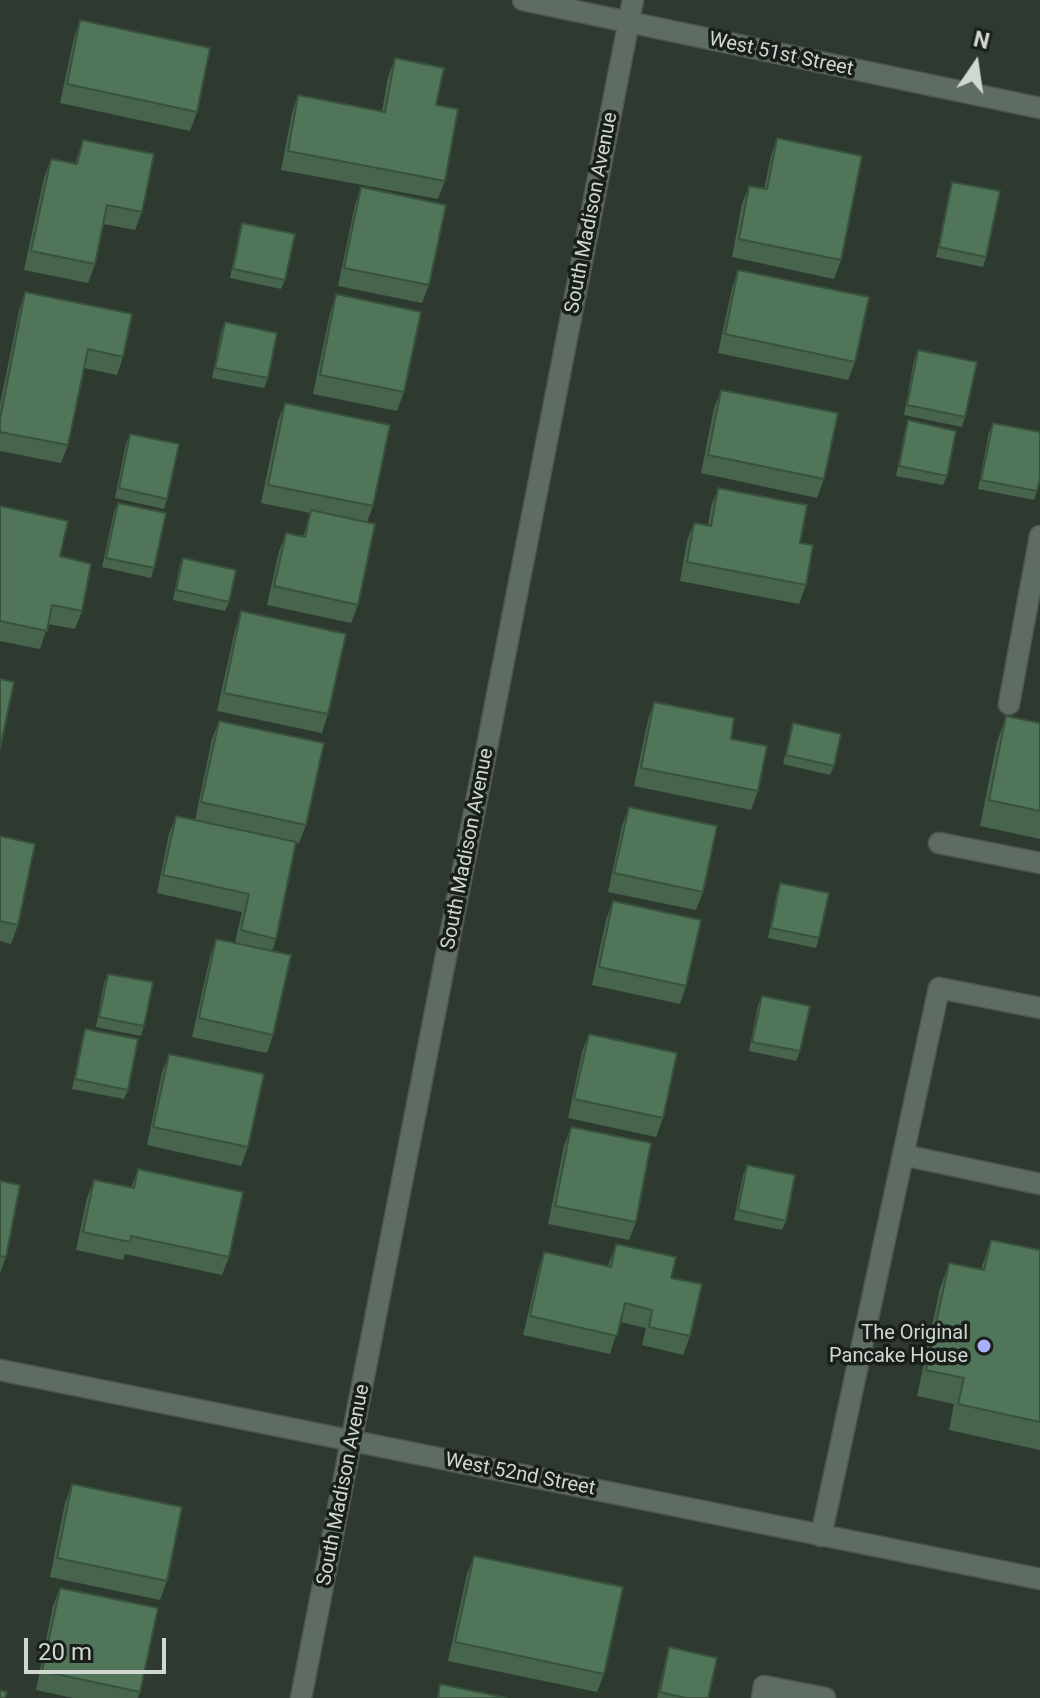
<!DOCTYPE html>
<style>
body{margin:0}
#map{position:relative;width:1040px;height:1698px;overflow:hidden;background:#2e3a30;font-family:Roboto,sans-serif}
canvas{display:block}
.north{position:absolute;left:936px;top:24px;width:80px;height:80px;-webkit-text-stroke:6px #1a1f1b;paint-order:stroke;rotate:13deg;font-size:22px;font-weight:700;line-height:32px;text-align:center;color:#d0d8d2}
.north::after{content:'';display:block;margin:auto;width:28px;height:36px;background:#d0d8d2;clip-path:polygon(50% 0,100% 100%,50% 72%,0 100%)}
.scale{position:absolute;left:24px;top:1638px;width:142px;height:36px;box-sizing:border-box;border:4px solid #d0d8d2;border-top:0;padding-left:10px;font-size:24px;line-height:28px;white-space:nowrap;color:#d0d8d2;-webkit-text-stroke:6px #1a1f1b;paint-order:stroke}
</style>
<div id="map">
<canvas width="1040" height="1698"></canvas>
<div class="north">N</div>
<div class="scale">20 m</div>
</div>
<script>
const context = document.querySelector('canvas').getContext('2d');
context.lineJoin = 'round';
const toPath = rows => new Path2D(rows.map(r => 'M' + r).join(''));
function strokePath(path, color, width, dash) { context.strokeStyle = color; context.lineWidth = width; context.lineCap = dash ? 'butt' : 'round'; context.setLineDash(dash || []); context.stroke(path); }
function fill(path, color) { context.fillStyle = color; context.fill(path, 'evenodd'); }
function write(font, color, halo, rows, align = 'center') {
  context.font = font + ' Roboto,sans-serif'; context.lineWidth = 7; context.setLineDash([]); context.textBaseline = 'middle'; context.strokeStyle = halo; context.fillStyle = color; for (const [text, x, y, turn = 0] of rows) {
    context.save(); context.translate(x, y); context.rotate((+turn || 0) * Math.PI / 180); context.textAlign = isNaN(turn) ? turn : align; if (halo) context.strokeText(text, 0, 0); context.fillText(text, 0, 0); context.restore();
  }
}
const service = toPath([
 [1009,704,1040,536],
 [939,843,1040,863],
 [903,1155,1040,1184],
 [821,1536,939,988,1040,1008],
 [762,1698,764,1686,825,1698]
]);
const minor = toPath([
 [523,0,1040,108],
 [0,1370,1040,1579],
 [301,1698,633,0]
]);
strokePath(service, '#4e5850', 23);
strokePath(minor, '#4e5850', 23);
strokePath(service, '#5f6c61', 20);
strokePath(minor, '#5f6c61', 20);
fill(toPath([
 [80,20,197,112,190,131,60,103,74,38],
 [395,58,436,105,445,181,438,199,281,170,292,113,298,95,382,111,388,77],
 [777,138,841,260,834,279,732,257,742,204,749,186,764,189,771,156],
 [83,140,142,212,135,230,103,224,95,264,88,283,24,270,44,178,51,159,75,164],
 [952,182,986,257,983,267,936,257,949,192],
 [361,187,429,285,422,303,338,286,355,205],
 [242,223,285,280,281,289,230,278,239,233],
 [738,270,855,362,848,380,718,353,732,288],
 [25,292,123,357,117,375,84,368,68,445,61,463,0,451,0,404,19,311],
 [336,294,404,392,397,411,313,394,330,313],
 [225,322,268,378,264,388,212,378,221,332],
 [918,350,965,417,962,427,904,415,914,360],
 [721,390,824,479,817,498,701,473,714,408],
 [285,403,373,506,367,522,358,605,351,623,267,605,279,551,286,533,303,537,310,513,261,503,278,421],
 [908,420,947,476,943,485,896,476,905,430],
 [993,423,1037,491,1034,500,978,489,989,432],
 [130,434,167,499,164,509,115,498,126,443],
 [718,488,800,543,806,585,799,604,680,581,687,541,694,523,708,525,711,507],
 [118,503,154,568,151,578,102,567,114,512],
 [0,506,60,556,82,611,75,629,48,624,40,649,0,641],
 [183,558,229,602,225,611,173,600,179,568],
 [241,611,328,714,322,733,217,711,235,630],
 [654,702,731,739,758,791,751,810,634,786,648,720],
 [1006,716,1040,723,1040,839,980,826,997,742],
 [219,721,306,825,299,843,296,843,276,939,272,951,273,1035,267,1053,192,1037,210,957,216,939,235,943,242,912,157,893,169,834,176,816,195,820,212,739],
 [793,723,834,766,830,775,783,764],
 [629,807,703,892,696,910,608,892,622,826],
 [0,836,18,925,11,944,0,941],
 [780,883,819,938,816,948,768,938,777,892],
 [613,901,686,986,680,1004,592,985,606,920],
 [108,974,144,1026,141,1036,96,1027,104,983],
 [762,996,800,1051,796,1061,749,1051,758,1005],
 [85,1029,128,1090,124,1099,72,1089,82,1039],
 [589,1034,663,1118,656,1137,568,1118,582,1052],
 [169,1054,248,1147,241,1166,147,1145,162,1072],
 [571,1127,636,1222,629,1240,548,1224,564,1146],
 [747,1165,786,1221,782,1230,734,1220,743,1175],
 [138,1169,229,1257,222,1275,125,1254,123,1260,76,1250,87,1198,94,1180,131,1188],
 [0,1181,6,1257,0,1273],
 [991,1240,1040,1250,1040,1450,949,1430,954,1404,917,1396,940,1288,949,1263,981,1269],
 [616,1244,671,1278,690,1336,683,1355,642,1345,646,1328,620,1322,610,1354,523,1335,538,1271,544,1252,608,1266],
 [72,1484,167,1581,160,1600,50,1577,65,1503],
 [474,1556,604,1674,597,1692,448,1661,467,1574],
 [60,1588,140,1692,138,1698,73,1698,36,1690,53,1606],
 [669,1647,708,1698,657,1698,666,1657]
]), '#46654c');
const building = toPath([
 [80,20,210,48,197,112,67,84,80,20],
 [395,58,444,68,436,105,458,109,445,181,288,151,298,95,385,112,395,58],
 [777,138,862,156,841,260,739,239,749,186,767,189,777,138],
 [83,140,154,154,142,212,107,205,95,264,31,251,51,159,77,164,83,140],
 [952,182,1000,191,986,257,939,247,952,182],
 [361,187,446,205,429,285,344,268,361,187],
 [242,223,295,234,285,280,233,269,242,223],
 [738,270,869,297,855,362,725,334,738,270],
 [25,292,132,314,123,357,88,349,68,445,0,432,0,419,25,292],
 [336,294,421,312,404,392,320,375,336,294],
 [225,322,277,333,268,378,215,368,225,322],
 [918,350,977,362,965,417,907,405,918,350],
 [721,390,838,413,824,479,708,455,721,390],
 [285,403,390,425,373,506,268,485,285,403],
 [908,420,956,431,947,476,899,466,908,420],
 [993,423,1040,432,1040,478,1037,491,981,480,993,423],
 [130,434,179,444,167,499,119,488,130,434],
 [718,488,807,505,800,543,813,545,806,585,687,562,694,523,711,526,718,488],
 [118,503,166,513,154,568,106,558,118,503],
 [0,506,68,521,60,556,91,564,82,611,52,605,47,631,0,621,0,506],
 [311,510,375,524,358,605,274,586,286,533,305,537,311,510],
 [183,558,236,570,229,602,176,590,183,558],
 [241,611,346,634,328,714,224,693,241,611],
 [0,679,14,682,0,749,0,679],
 [654,702,734,718,731,739,767,746,758,791,641,768,654,702],
 [1006,716,1040,723,1040,811,989,800,1006,716],
 [219,721,324,743,306,825,201,802,219,721],
 [793,723,841,734,834,766,786,755,793,723],
 [629,807,717,826,703,892,614,873,629,807],
 [176,816,296,842,276,939,241,930,249,894,163,875,176,816],
 [0,836,35,844,18,925,0,921,0,836],
 [780,883,829,893,819,938,771,928,780,883],
 [613,901,701,920,686,986,599,967,613,901],
 [216,939,291,955,273,1035,199,1018,216,939],
 [108,974,153,982,144,1026,99,1017,108,974],
 [762,996,810,1006,800,1051,752,1042,762,996],
 [85,1029,138,1039,128,1090,75,1079,85,1029],
 [589,1034,677,1053,663,1118,574,1099,589,1034],
 [169,1054,264,1074,248,1147,153,1127,169,1054],
 [571,1127,651,1143,636,1222,555,1206,571,1127],
 [747,1165,795,1175,786,1221,738,1210,747,1165],
 [138,1169,243,1192,229,1257,131,1236,130,1242,83,1232,94,1180,134,1188,138,1169],
 [0,1181,20,1185,6,1257,0,1256,0,1181],
 [991,1240,1040,1250,1040,1422,958,1404,964,1378,926,1370,949,1263,984,1270,991,1240],
 [616,1244,676,1257,671,1278,702,1284,690,1336,649,1327,652,1310,625,1303,617,1336,530,1316,544,1252,611,1267,616,1244],
 [72,1484,182,1507,167,1581,57,1558,72,1484],
 [474,1556,623,1587,604,1674,455,1642,474,1556],
 [60,1588,158,1608,140,1692,42,1671,60,1588],
 [669,1647,717,1658,708,1698,686,1698,660,1692,669,1647],
 [440,1684,507,1698,438,1698,440,1684],
 [0,1690,7,1692,5,1698,0,1698,0,1690]
]);
fill(building, '#517558');
strokePath(building, '#39523e', 2);
for (const [x, y, r, color] of [
 [984,1346,8,"#aab0fb"]
]) { const dot = new Path2D(); dot.arc(x, y, r, 0, 2 * Math.PI); context.fillStyle = color; context.fill(dot); strokePath(dot, '#1a1f1b', 3); }
write('20px', '#d0d8d2', '#1a1f1b', [
 ["West 51st Street",781,55,12],
 ["South Madison Avenue",592,213,-79],
 ["South Madison Avenue",468,849,-79],
 ["West 52nd Street",520,1475,11],
 ["South Madison Avenue",344,1485,-79]
]);
write('20px', '#d0d8d2', '#1a1f1b', [
 ["The Original",968,1334],
 ["Pancake House",968,1357]
], 'right');
</script>
